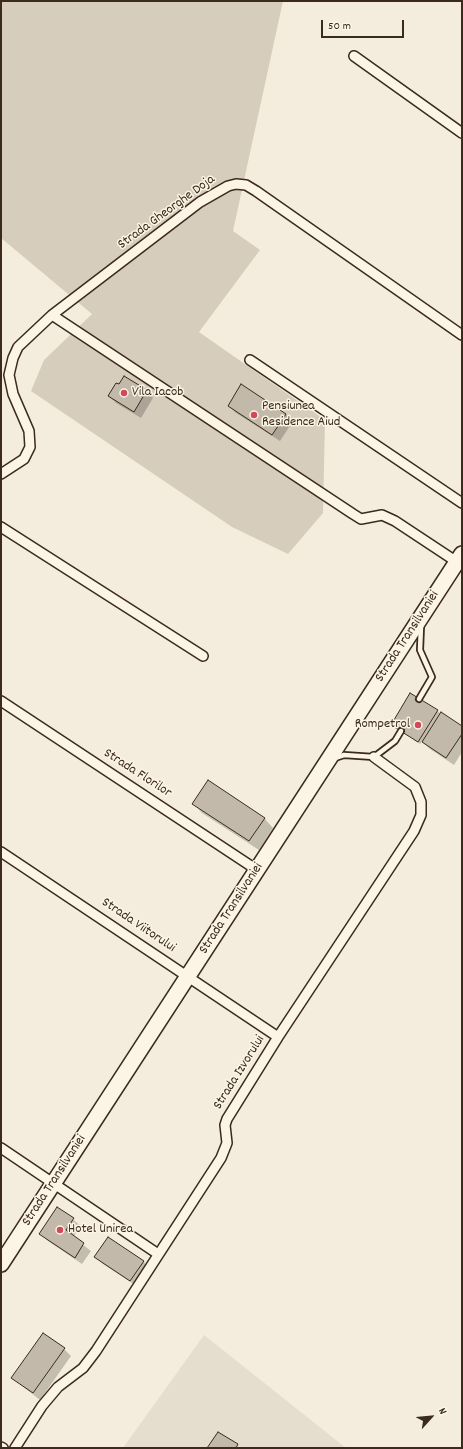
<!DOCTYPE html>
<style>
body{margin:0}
#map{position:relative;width:463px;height:1449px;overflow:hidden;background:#f4eddd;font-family:Dekko,sans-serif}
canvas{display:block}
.frame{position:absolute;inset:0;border:2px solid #3b2a1e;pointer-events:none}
.north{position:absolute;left:411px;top:1397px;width:40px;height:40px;-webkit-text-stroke:3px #fcf5e5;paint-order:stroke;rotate:63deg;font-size:11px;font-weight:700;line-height:16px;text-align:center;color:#3b2a1e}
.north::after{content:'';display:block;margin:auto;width:14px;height:18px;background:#3b2a1e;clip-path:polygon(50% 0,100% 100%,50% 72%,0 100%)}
.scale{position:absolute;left:321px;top:20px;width:83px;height:18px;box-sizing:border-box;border:2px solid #3b2a1e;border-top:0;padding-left:5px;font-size:12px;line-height:14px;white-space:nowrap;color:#3b2a1e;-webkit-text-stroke:3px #fcf5e5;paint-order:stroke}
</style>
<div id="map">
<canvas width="463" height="1449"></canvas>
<div class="frame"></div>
<div class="north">N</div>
<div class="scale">50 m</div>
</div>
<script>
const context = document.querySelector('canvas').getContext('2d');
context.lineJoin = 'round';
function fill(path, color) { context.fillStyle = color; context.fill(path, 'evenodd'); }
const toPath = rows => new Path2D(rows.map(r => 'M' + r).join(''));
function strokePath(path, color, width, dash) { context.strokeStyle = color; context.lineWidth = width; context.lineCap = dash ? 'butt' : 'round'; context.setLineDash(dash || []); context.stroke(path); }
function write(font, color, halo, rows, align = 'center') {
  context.font = font + ' Dekko,sans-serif'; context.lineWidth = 3; context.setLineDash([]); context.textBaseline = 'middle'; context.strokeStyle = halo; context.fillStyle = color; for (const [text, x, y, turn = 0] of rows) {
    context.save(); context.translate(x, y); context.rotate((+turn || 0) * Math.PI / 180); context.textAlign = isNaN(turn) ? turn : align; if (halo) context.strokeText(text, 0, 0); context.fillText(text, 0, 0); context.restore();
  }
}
fill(toPath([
 [204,1335,346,1448,123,1448]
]), '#e5ddce');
fill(toPath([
 [1,1,283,1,233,231,260,250,199,332,325,420,323,513,288,554,232,527,31,391,44,360,92,314,1,238]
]), '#d6cdbd');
fill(toPath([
 [119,386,146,390,153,398,141,418,116,403,109,396],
 [229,406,285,414,293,421,280,441,236,413],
 [437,711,462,727,462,752,454,765,430,749,422,741,420,744,392,725],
 [193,803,264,818,273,828,259,850,202,813],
 [58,1208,81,1226,73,1237,91,1251,82,1264,48,1241,41,1234],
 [96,1257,143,1261,150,1269,138,1287,103,1264],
 [64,1349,71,1356,40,1400,12,1378]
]), '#0003');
const building = toPath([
 [124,376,147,390,134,412,108,396,116,383,119,384,124,376],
 [241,384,286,414,272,435,228,406,241,384],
 [410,693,438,710,418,742,391,725,410,693],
 [441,712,462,726,462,734,446,758,422,742,441,712],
 [208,780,265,818,249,841,192,804,208,780],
 [57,1207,74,1218,66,1230,84,1243,75,1258,39,1234,57,1207],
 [108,1237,144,1261,130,1281,94,1257,108,1237],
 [43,1333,65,1348,33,1393,11,1378,43,1333],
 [218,1432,238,1444,236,1448,207,1448,218,1432]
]);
fill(building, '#c3b9aa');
strokePath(building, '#3b2a1e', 1);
const lane = toPath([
 [419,699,432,677,420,650,421,626],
 [335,758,344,755,374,757,395,741,401,731]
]);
const street = toPath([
 [354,56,462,133],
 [52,315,353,514,361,519,382,515,395,521,457,562],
 [250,360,462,503],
 [1,474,24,459,30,447,29,431,13,394,9,375,13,358,18,347,52,315,200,202,228,186,236,184,246,185,256,191,462,335],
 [1,527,203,656],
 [1,701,257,870],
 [1,852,278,1037],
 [1,1148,158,1254],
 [1,1447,3,1448],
 [15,1448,42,1406,58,1387,83,1368,96,1351,221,1158,227,1143,225,1125,227,1119,278,1037,414,831,421,815,421,802,415,787,374,757]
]);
const primary = toPath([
 [1,1264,462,554]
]);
strokePath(lane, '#3b2a1e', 8);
strokePath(street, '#3b2a1e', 12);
strokePath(primary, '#3b2a1e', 18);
strokePath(lane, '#fcf5e5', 4.5);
strokePath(street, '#fcf5e5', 9);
strokePath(primary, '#fcf5e5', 15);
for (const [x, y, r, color] of [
 [124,393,4,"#d1495b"],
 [254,415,4,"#d1495b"],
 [418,725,4,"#d1495b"],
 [60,1230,4,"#d1495b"]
]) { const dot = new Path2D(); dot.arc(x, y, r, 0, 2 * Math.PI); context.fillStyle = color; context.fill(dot); strokePath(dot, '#fcf5e5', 1.5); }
write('14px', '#3b2a1e', '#fcf5e5', [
 ["Strada Gheorghe Doja",167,213,-36],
 ["Strada Transilvaniei",408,637,-57],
 ["Strada Florilor",137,774,33],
 ["Strada Transilvaniei",232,909,-57],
 ["Strada Viitorului",138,926,34],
 ["Strada Izvorului",240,1073,-58],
 ["Strada Transilvaniei",55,1181,-57]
]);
write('14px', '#3b2a1e', '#fcf5e5', [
 ["Vila Iacob",132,393],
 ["Pensiunea",262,407],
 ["Residence Aiud",262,423],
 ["Rompetrol",410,725,"right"],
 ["Hotel Unirea",68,1230]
], 'left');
</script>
